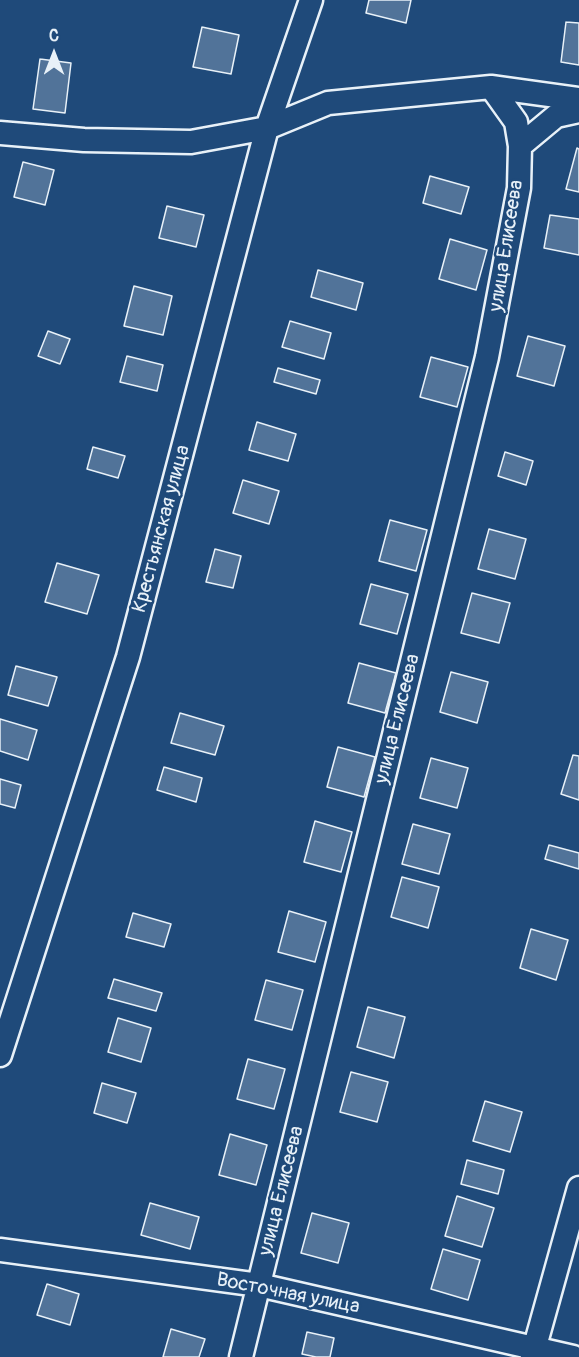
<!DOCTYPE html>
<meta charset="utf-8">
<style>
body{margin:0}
#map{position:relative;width:579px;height:1357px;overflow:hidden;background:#1f4a7a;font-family:Pangolin,sans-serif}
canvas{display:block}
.north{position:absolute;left:24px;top:24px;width:60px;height:60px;-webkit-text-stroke:4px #1f4a7a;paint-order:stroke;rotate:0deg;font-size:16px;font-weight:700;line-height:24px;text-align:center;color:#e8f1f8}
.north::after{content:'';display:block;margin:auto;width:21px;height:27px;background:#e8f1f8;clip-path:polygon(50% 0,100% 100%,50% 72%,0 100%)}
</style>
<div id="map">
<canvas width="579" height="1357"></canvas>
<div class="north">С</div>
</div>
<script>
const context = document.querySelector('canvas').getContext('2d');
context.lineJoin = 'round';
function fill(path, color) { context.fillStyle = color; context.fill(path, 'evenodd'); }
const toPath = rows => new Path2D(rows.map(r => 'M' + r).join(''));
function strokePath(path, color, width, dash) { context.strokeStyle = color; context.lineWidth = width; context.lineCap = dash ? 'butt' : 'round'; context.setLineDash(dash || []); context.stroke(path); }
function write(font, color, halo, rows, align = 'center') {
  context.font = font + ' Pangolin,sans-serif'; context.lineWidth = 5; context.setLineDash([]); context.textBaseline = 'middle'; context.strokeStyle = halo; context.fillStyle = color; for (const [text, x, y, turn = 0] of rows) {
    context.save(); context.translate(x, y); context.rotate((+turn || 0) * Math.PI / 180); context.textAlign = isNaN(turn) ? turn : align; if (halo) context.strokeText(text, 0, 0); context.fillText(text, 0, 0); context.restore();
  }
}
const building = toPath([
 [369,0,411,0,406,23,366,13,369,0],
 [566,22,579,23,579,65,561,62,566,22],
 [202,27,239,35,231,74,193,67,202,27],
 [40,59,71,63,65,113,33,109,40,59],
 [577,148,579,149,579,192,566,189,577,148],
 [23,162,54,170,45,205,14,197,23,162],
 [430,176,469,187,461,214,423,203,430,176],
 [167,206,204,215,196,247,159,238,167,206],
 [550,215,579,219,579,255,544,248,550,215],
 [450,239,487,250,476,290,439,279,450,239],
 [318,270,363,283,356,310,311,297,318,270],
 [134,286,172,296,163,335,124,326,134,286],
 [290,321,331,333,324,359,282,347,290,321],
 [48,331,70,339,60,364,38,356,48,331],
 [528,336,565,346,554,386,517,376,528,336],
 [127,356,163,365,157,391,120,382,127,356],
 [431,357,468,367,457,407,420,397,431,357],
 [278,368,320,380,316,394,274,382,278,368],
 [257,422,296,434,288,461,249,450,257,422],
 [93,447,125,456,118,478,87,469,93,447],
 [505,452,533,461,526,485,498,476,505,452],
 [243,480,279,491,269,524,233,513,243,480],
 [390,520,427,530,416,571,379,561,390,520],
 [489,529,526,539,515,579,478,569,489,529],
 [215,549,241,556,233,588,206,582,215,549],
 [57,563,99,575,87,614,45,602,57,563],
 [371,584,408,594,397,634,360,624,371,584],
 [472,593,510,603,499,643,461,633,472,593],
 [359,663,396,673,385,713,348,703,359,663],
 [16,666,57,677,48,706,8,695,16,666],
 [451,672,488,682,477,723,440,712,451,672],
 [180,713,224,726,215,755,171,743,180,713],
 [0,719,37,730,28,760,0,751,0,719],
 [338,747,375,757,364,797,327,787,338,747],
 [573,755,579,756,579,800,561,794,573,755],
 [431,758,468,768,457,808,420,798,431,758],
 [164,767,202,778,196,802,157,790,164,767],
 [0,779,21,785,15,808,0,804,0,779],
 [315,821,352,832,341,872,304,862,315,821],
 [413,824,450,834,439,874,402,864,413,824],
 [549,845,579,853,579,869,545,859,549,845],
 [402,877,439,887,428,928,391,917,402,877],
 [289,911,326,922,315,962,278,952,289,911],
 [133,913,171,924,164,947,126,937,133,913],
 [531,929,568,940,556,980,520,968,531,929],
 [114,979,162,993,156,1011,108,998,114,979],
 [266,980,303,990,292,1030,255,1020,266,980],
 [368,1007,405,1017,394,1058,357,1047,368,1007],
 [118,1018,151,1028,141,1062,108,1052,118,1018],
 [248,1059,285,1069,274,1109,237,1099,248,1059],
 [351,1072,388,1082,377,1122,340,1112,351,1072],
 [102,1083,136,1093,127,1123,94,1113,102,1083],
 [485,1101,522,1112,510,1152,473,1141,485,1101],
 [230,1134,267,1145,256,1185,219,1175,230,1134],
 [467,1160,504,1170,498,1194,461,1184,467,1160],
 [457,1196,494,1208,482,1247,445,1236,457,1196],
 [150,1203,199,1217,190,1249,141,1235,150,1203],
 [312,1213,349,1223,338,1263,301,1253,312,1213],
 [443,1249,480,1260,468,1300,431,1289,443,1249],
 [47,1284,79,1294,70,1325,37,1315,47,1284],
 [171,1329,205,1339,199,1357,163,1357,171,1329],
 [307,1332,334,1338,330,1357,316,1357,302,1354,307,1332]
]);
fill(building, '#517399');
strokePath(building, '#e8f1f8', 1.5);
const minor = toPath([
 [491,87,516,122,520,146],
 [0,133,84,140,191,142,267,128,328,103,491,87,579,99],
 [0,1055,128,657,267,128,311,0],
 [0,1250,259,1285,573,1357],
 [241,1357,487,357,519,188,520,146,556,116,579,111],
 [532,1357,579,1188]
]);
strokePath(minor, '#e8f1f8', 27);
strokePath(minor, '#1f4a7a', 22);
write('20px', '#e8f1f8', '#1f4a7a', [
 ["улица Елисеева",507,246,-81],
 ["Крестьянская улица",162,529,-75],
 ["улица Елисеева",398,719,-76],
 ["улица Елисеева",282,1191,-76],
 ["Восточная улица",288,1294,11]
]);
</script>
